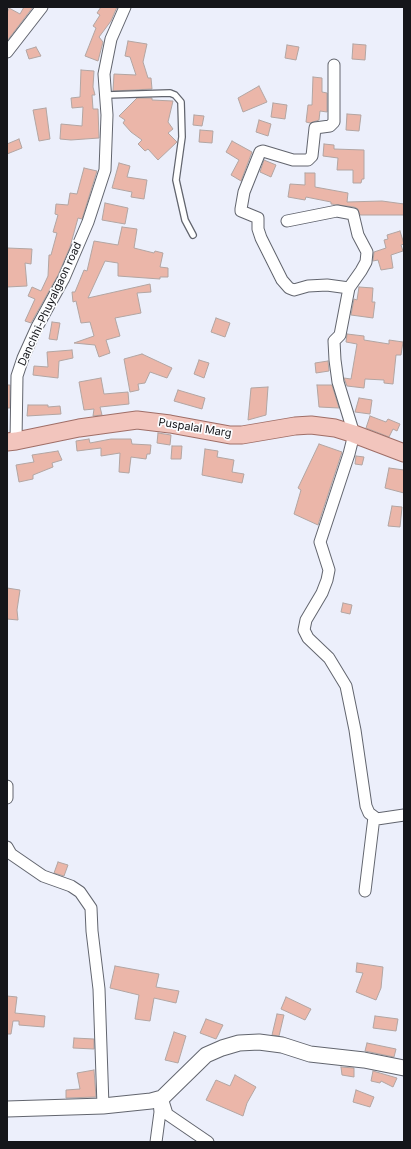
<!DOCTYPE html>
<style>
body{margin:0}
#map{position:relative;width:411px;height:1149px;overflow:hidden;background:#eceffb;font-family:Inter,sans-serif}
canvas{display:block}
.frame{position:absolute;inset:0;border:8px solid #15161a;pointer-events:none}
</style>
<div id="map">
<canvas width="411" height="1149"></canvas>
<div class="frame"></div>
</div>
<script>
const context = document.querySelector('canvas').getContext('2d');
context.lineJoin = 'round';
function fill(path, color) { context.fillStyle = color; context.fill(path, 'evenodd'); }
const toPath = rows => new Path2D(rows.map(r => 'M' + r).join(''));
function strokePath(path, color, width, dash) { context.strokeStyle = color; context.lineWidth = width; context.lineCap = dash ? 'butt' : 'round'; context.setLineDash(dash || []); context.stroke(path); }
function write(font, color, halo, rows, align = 'center') {
  context.font = font + ' Inter,sans-serif'; context.lineWidth = 3.5; context.setLineDash([]); context.textBaseline = 'middle'; context.strokeStyle = halo; context.fillStyle = color; for (const [text, x, y, turn = 0] of rows) {
    context.save(); context.translate(x, y); context.rotate((+turn || 0) * Math.PI / 180); context.textAlign = isNaN(turn) ? turn : align; if (halo) context.strokeText(text, 0, 0); context.fillText(text, 0, 0); context.restore();
  }
}
const building = toPath([
 [24,7,33,7,7,41,7,13,9,8,20,14,24,7],
 [101,7,117,7,111,21,99,37,103,42,98,61,85,56,96,28,93,26,100,15,97,13,101,7],
 [128,41,147,44,143,62,148,78,151,78,152,89,113,91,114,74,136,75,130,57,125,56,128,41],
 [353,44,366,45,365,60,352,59,353,44],
 [287,45,299,47,296,60,285,58,287,45],
 [36,47,41,56,29,59,26,50,36,47],
 [81,70,94,71,93,87,95,95,92,95,93,109,98,109,99,138,71,140,60,139,61,124,82,126,83,107,72,108,71,98,80,97,81,70],
 [313,77,322,78,322,92,327,93,327,112,320,111,319,120,310,123,306,122,308,105,312,105,313,77],
 [259,86,267,102,243,112,238,98,259,86],
 [137,98,152,98,152,100,173,101,168,122,173,129,168,133,177,142,158,160,148,149,145,151,138,144,142,140,131,132,123,123,125,120,119,116,137,98],
 [273,103,287,105,285,119,271,117,273,103],
 [46,108,50,139,39,141,33,110,46,108],
 [347,114,361,115,359,131,346,130,347,114],
 [194,115,204,116,202,126,193,125,194,115],
 [259,120,271,124,268,136,256,132,259,120],
 [200,130,213,131,212,143,199,142,200,130],
 [19,139,22,148,7,154,7,144,19,139],
 [232,141,252,152,241,181,231,175,239,160,226,152,232,141],
 [324,144,334,145,334,149,364,150,364,179,362,179,361,183,353,183,353,170,337,170,338,158,323,156,324,144],
 [264,160,276,165,271,177,260,172,264,160],
 [119,163,130,166,127,177,147,180,144,199,131,197,132,192,112,188,119,163],
 [84,168,97,171,82,219,78,218,70,247,58,275,31,323,25,321,35,299,28,296,32,287,41,291,48,276,49,255,51,255,57,233,53,232,58,215,55,214,56,204,68,205,70,193,77,194,84,168],
 [305,173,315,173,315,187,348,193,347,202,382,201,404,204,404,215,360,215,358,209,354,207,331,204,331,202,306,197,305,200,288,197,290,184,305,185,305,173],
 [105,203,128,208,125,224,102,220,105,203],
 [122,227,137,229,134,248,154,253,155,251,163,253,160,267,168,268,168,277,160,277,160,279,118,276,118,263,105,261,88,298,150,284,151,292,137,293,141,313,115,318,120,336,106,340,110,353,99,357,95,345,74,343,94,336,90,322,81,323,76,301,73,302,72,292,75,292,84,270,87,271,94,241,118,245,122,227],
 [400,231,404,244,401,245,403,251,391,255,393,268,381,270,378,260,373,261,374,252,386,248,384,240,388,239,387,235,400,231],
 [7,248,32,249,31,264,25,263,27,286,7,287,7,248],
 [359,287,373,288,372,302,375,302,373,318,351,315,354,299,357,300,359,287],
 [216,318,230,323,225,337,211,332,216,318],
 [52,322,60,323,57,340,49,339,52,322],
 [347,334,364,336,364,340,389,344,389,340,403,342,401,355,396,355,393,384,384,383,384,380,365,379,364,388,347,386,344,378,351,379,357,344,346,342,347,334],
 [72,350,73,358,59,361,58,378,33,375,34,366,48,367,47,352,72,350],
 [142,354,172,368,167,378,150,372,145,383,138,384,139,390,130,392,124,359,142,354],
 [199,360,209,363,204,378,194,374,199,360],
 [328,361,329,371,316,373,315,363,328,361],
 [101,378,104,394,128,392,129,404,100,407,102,415,93,416,94,409,84,410,79,382,101,378],
 [7,385,10,385,10,408,7,408,7,385],
 [317,385,332,385,339,408,319,407,317,385],
 [268,387,266,415,248,420,251,388,268,387],
 [178,390,205,398,202,409,174,401,178,390],
 [359,398,372,400,370,414,355,412,359,398],
 [28,405,48,405,48,407,60,406,61,414,27,416,28,405],
 [370,416,386,422,388,419,400,424,397,431,393,429,389,437,366,428,370,416],
 [158,433,171,435,170,445,157,443,158,433],
 [89,439,90,443,111,439,131,439,132,444,151,445,150,454,147,454,146,459,131,457,129,473,119,472,120,453,101,456,101,448,77,451,76,441,89,439],
 [319,444,342,452,318,525,294,514,301,490,298,488,319,444],
 [172,446,182,446,181,459,171,459,172,446],
 [205,449,218,451,217,457,234,460,232,472,244,474,242,483,202,475,205,449],
 [58,451,62,460,52,463,53,467,33,475,33,479,19,482,16,465,34,462,32,455,58,451],
 [356,456,364,457,362,465,355,464,356,456],
 [389,468,404,470,404,493,385,488,389,468],
 [392,506,402,507,400,527,388,526,392,506],
 [7,588,20,590,17,610,18,620,7,619,7,588],
 [343,603,352,605,350,614,341,612,343,603],
 [58,862,68,865,64,876,54,873,58,862],
 [357,963,383,967,381,988,376,1000,356,992,363,973,356,972,357,963],
 [115,966,159,974,156,987,179,991,176,1003,154,998,150,1021,135,1019,139,995,110,988,115,966],
 [7,996,17,997,15,1013,45,1016,44,1027,19,1025,19,1021,13,1021,11,1034,7,1034,7,996],
 [286,997,311,1009,305,1020,281,1009,286,997],
 [277,1014,284,1015,279,1036,272,1035,277,1014],
 [375,1016,398,1019,396,1031,373,1028,375,1016],
 [206,1019,223,1025,216,1039,200,1033,206,1019],
 [174,1032,186,1036,178,1063,165,1060,174,1032],
 [74,1038,94,1039,94,1049,73,1048,74,1038],
 [367,1043,396,1049,394,1057,365,1051,367,1043],
 [341,1067,354,1068,354,1077,342,1075,341,1067],
 [94,1070,96,1097,66,1098,66,1090,80,1089,77,1073,94,1070],
 [373,1071,397,1078,393,1087,381,1081,380,1083,371,1081,373,1071],
 [235,1075,256,1087,247,1103,243,1116,206,1100,216,1080,230,1086,235,1075],
 [356,1090,374,1097,370,1107,353,1102,356,1090]
]);
fill(building, '#ebb6a9');
strokePath(building, '#b2a5a2', 1);
const lane = toPath([
 [106,95,170,93,175,95,181,102,182,137,176,180,185,220,193,235]
]);
const street = toPath([
 [7,52,42,7],
 [334,65,334,122,330,126,315,128,312,156,308,160,293,160,263,151,260,152,244,192,241,209,241,211,258,218,258,229,261,238,282,280,289,288,294,290,308,286,327,285,349,288],
 [287,221,337,211,353,214,358,235,367,252,366,262,361,271,349,288,340,335,334,341,335,360,338,382,354,434,349,454,320,542,329,570,327,580,322,593,306,620,304,630,308,638,329,658,346,686,355,730,366,806,369,813,377,819,404,815],
 [16,441,17,376,23,358,37,327,64,278,88,222,105,170,107,115,104,74,111,39,125,7],
 [7,786,7,798],
 [7,847,11,854,43,876,71,886,80,892,91,908,92,931,99,989,103,1106],
 [365,891,374,817],
 [162,1098,167,1114,208,1142],
 [156,1142,160,1112,159,1102]
]);
const secondary = toPath([
 [7,1109,103,1106,151,1101,162,1098,206,1055,222,1048,239,1043,259,1042,282,1045,310,1054,364,1060,404,1068]
]);
const primary = toPath([
 [7,442,16,441,79,428,137,420,170,424,230,435,242,435,295,426,311,425,335,428,354,434,404,453]
]);
strokePath(lane, '#62656e', 8);
strokePath(street, '#62656e', 13);
strokePath(secondary, '#62656e', 17);
strokePath(primary, '#9f6e67', 19);
strokePath(lane, '#fff', 5.5);
strokePath(street, '#fff', 11);
strokePath(secondary, '#fff', 15);
strokePath(primary, '#f2c5bd', 17);
write('11px', '#15161a', '#fcfdff', [
 ["Danchhi-Phuyalgaon road",50,304,-65],
 ["Puspalal Marg",195,428,9]
]);
</script>
